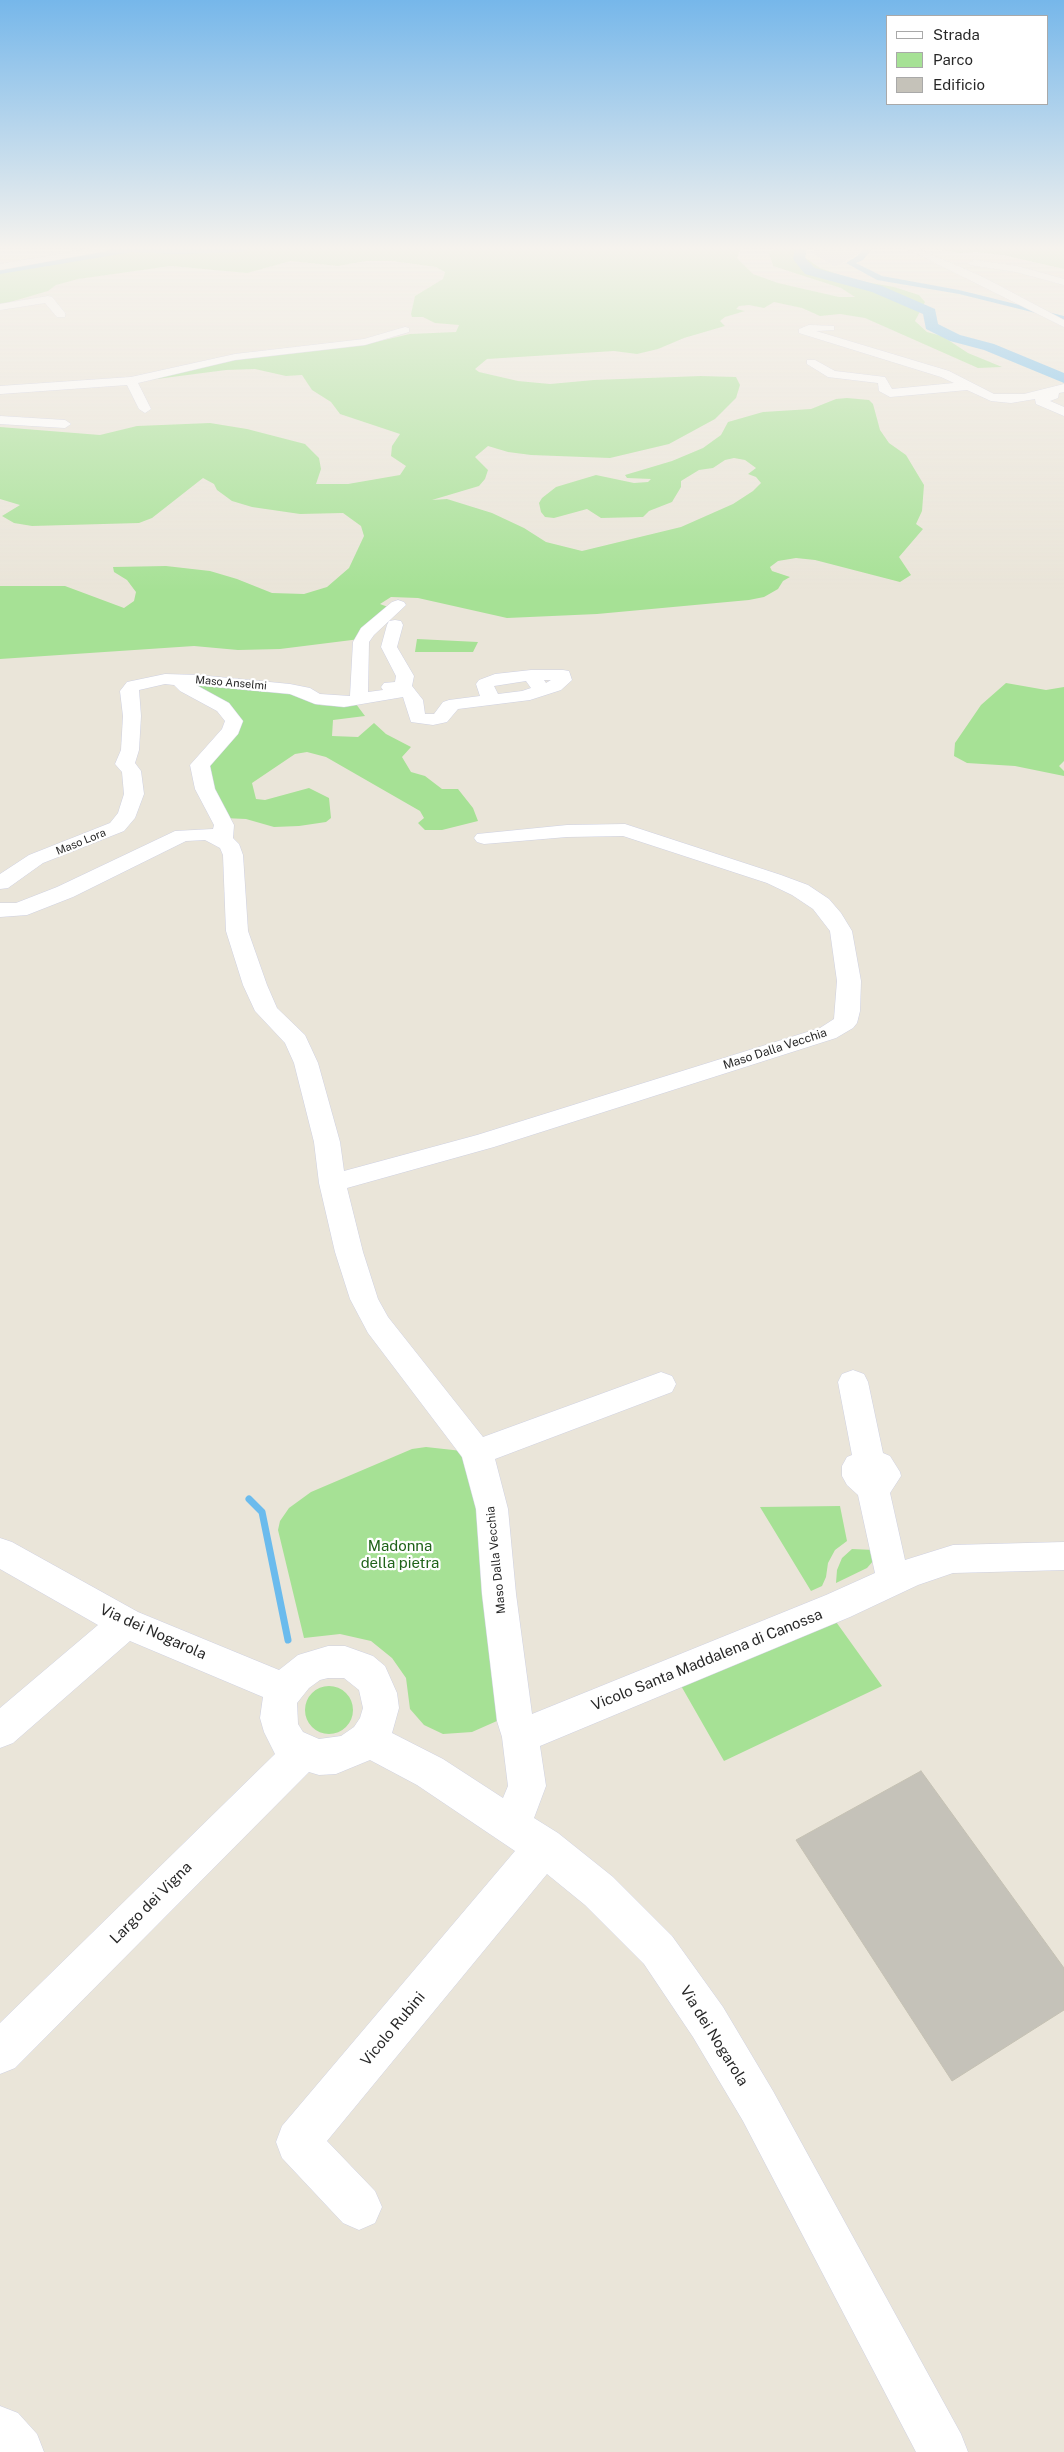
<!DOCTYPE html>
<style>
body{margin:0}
#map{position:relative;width:1064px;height:2452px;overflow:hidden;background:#eae5d9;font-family:"Public Sans",sans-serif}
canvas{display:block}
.legend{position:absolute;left:886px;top:15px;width:162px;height:90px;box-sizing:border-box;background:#fff;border:1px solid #a9a9a9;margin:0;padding:6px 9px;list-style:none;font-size:15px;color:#282828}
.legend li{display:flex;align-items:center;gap:10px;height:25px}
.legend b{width:25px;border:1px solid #a9a9a9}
</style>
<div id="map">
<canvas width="1064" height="2452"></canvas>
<ul class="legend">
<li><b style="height:6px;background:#fff"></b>Strada</li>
<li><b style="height:14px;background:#a6e195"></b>Parco</li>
<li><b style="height:14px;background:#c5c2b9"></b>Edificio</li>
</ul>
</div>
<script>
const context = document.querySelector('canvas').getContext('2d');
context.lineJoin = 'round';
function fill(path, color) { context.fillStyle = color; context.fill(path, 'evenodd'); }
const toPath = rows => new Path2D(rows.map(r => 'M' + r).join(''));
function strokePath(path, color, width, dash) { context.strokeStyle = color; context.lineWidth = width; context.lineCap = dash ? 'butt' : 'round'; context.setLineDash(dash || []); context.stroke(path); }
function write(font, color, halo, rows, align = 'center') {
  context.font = font + ' "Public Sans",sans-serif'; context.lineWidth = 4.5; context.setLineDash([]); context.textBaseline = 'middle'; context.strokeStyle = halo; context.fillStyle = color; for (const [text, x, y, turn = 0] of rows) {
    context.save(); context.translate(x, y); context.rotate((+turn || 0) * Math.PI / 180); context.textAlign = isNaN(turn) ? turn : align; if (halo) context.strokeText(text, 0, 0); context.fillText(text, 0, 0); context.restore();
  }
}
fill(toPath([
 [816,248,868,248,839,265,834,266,815,255,813,252]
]), '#dddae2');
fill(toPath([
 [249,248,741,248,737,258,753,274,778,283,839,297,855,297,841,288,773,266,769,253,774,248,806,248,803,256,820,268,854,280,894,287,919,295,925,302,915,321,927,332,942,336,968,353,1002,367,978,368,865,318,840,314,820,316,802,308,774,302,764,308,749,305,739,306,736,309,745,311,725,317,720,321,725,326,684,338,658,349,637,354,614,351,487,359,475,369,479,372,518,381,550,384,594,380,701,376,736,377,740,385,736,398,715,419,669,444,610,458,531,455,508,452,488,446,475,457,488,470,485,479,479,486,432,500,447,499,492,513,524,528,546,542,582,551,681,527,733,504,753,491,761,483,756,477,748,474,756,468,745,460,734,458,725,460,713,468,699,470,681,481,681,487,672,502,649,511,643,517,601,518,587,509,554,518,545,517,541,512,539,503,542,498,556,487,596,475,634,483,648,482,651,479,627,478,625,475,672,461,703,448,721,435,728,422,763,412,811,409,836,399,847,398,869,400,873,404,880,430,889,443,906,455,924,485,922,511,916,524,923,529,899,557,911,575,900,582,815,560,796,558,778,561,770,567,772,571,790,577,783,581,778,589,764,597,749,600,597,614,507,618,418,598,391,597,380,604,388,607,360,639,280,649,238,650,194,646,0,659,0,586,65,586,124,608,134,601,136,592,127,580,114,572,113,567,166,566,210,571,237,579,272,593,304,594,327,587,349,568,364,536,361,526,343,513,300,514,252,507,232,501,217,490,214,484,203,478,152,518,139,523,32,526,14,523,2,516,20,505,0,499,0,427,100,435,137,426,210,423,247,429,305,444,319,458,321,469,316,484,348,484,400,475,406,466,391,456,392,446,400,434,340,414,331,402,312,390,302,375,286,376,255,369,226,370,149,380,208,364,252,357,371,343,410,334,456,332,459,325,435,323,423,317,412,317,411,314,415,296,443,279,445,272,436,267,392,261,366,261,338,266,291,261,247,273,171,266,78,279,56,285,48,291,0,305,0,272,110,251,177,253],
 [928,248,1064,248,1064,269,1003,255,976,252,960,253],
 [417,639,478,642,473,652,415,652],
 [186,682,285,692,319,705,336,706,356,704,365,716,333,720,332,736,358,737,374,723,386,734,411,747,402,757,411,772,425,776,442,789,458,789,473,808,478,821,442,830,425,830,418,823,424,818,420,811,326,757,307,752,295,754,252,783,256,799,265,800,309,788,329,798,331,818,326,822,299,826,274,827,246,819,224,818,207,768,239,725],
 [1006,683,1046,690,1064,687,1064,761,1059,766,1064,771,1064,776,1015,766,967,763,954,756,955,743,981,705],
 [426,1447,462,1451,472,1456,506,1717,472,1732,443,1734,424,1725,410,1709,406,1678,392,1658,371,1641,340,1634,304,1638,278,1530,280,1521,289,1508,311,1492,412,1449],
 [840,1506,847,1541,835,1550,828,1563,826,1577,822,1586,811,1591,760,1507],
 [852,1549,874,1550,874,1560,867,1568,836,1583,837,1570,842,1558],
 [834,1619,882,1686,724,1761,680,1684],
 '305 1710a24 24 0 1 1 48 0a24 24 0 1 1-48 0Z'
]), '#a6e195');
strokePath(toPath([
 [249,1499,262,1512,288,1640]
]), '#6bbbed', 7);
fill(toPath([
 [865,248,873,248,863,260,856,263,882,276,959,290,1064,316,1064,320,959,294,877,280,846,263,857,256,865,248]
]), '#6bbbed');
fill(toPath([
 [105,248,248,248,242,252,176,254,132,252,0,274,0,266,105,248],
 [795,248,807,248,805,258,815,268,882,286,935,309,938,324,960,335,994,344,1064,373,1064,383,984,350,950,341,926,329,923,314,872,292,805,274,793,259,795,248]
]), '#6bbbed');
const building = toPath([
 [921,1771,1064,1968,1064,2010,952,2081,796,1840,921,1771]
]);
fill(building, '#c5c2b9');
strokePath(building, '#c5c1b3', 1);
const minor = toPath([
 [92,248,111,248,106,251,0,270,0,264,92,248],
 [905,248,917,248,985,278,1064,320,1064,327,905,248],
 [974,260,1017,266,1064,279,1064,285,1016,272,970,265,969,263,974,260],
 [48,296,52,297,65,313,65,317,57,317,45,303,0,310,0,304,48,296],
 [809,325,834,326,834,330,816,331,949,371,994,394,1024,394,1064,384,1064,392,1059,393,1058,398,1050,401,1064,407,1064,416,1036,404,1035,399,1011,403,991,401,967,390,890,397,879,391,878,383,828,377,807,364,807,360,815,360,835,371,885,377,892,389,954,383,941,377,799,333,799,329,809,325],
 [405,327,409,328,409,332,365,345,235,360,138,383,151,409,145,413,139,409,127,385,0,394,0,386,131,377,235,354,364,339,405,327],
 [0,416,65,420,71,424,65,428,0,424,0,416],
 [398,600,404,602,406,605,374,635,369,642,368,692,383,690,381,687,384,683,395,682,396,676,381,647,387,625,389,621,395,620,401,621,403,625,397,647,414,676,412,686,423,700,425,714,434,714,443,702,449,700,480,696,476,684,479,680,495,674,531,670,563,670,569,671,572,680,561,690,530,700,458,709,447,722,433,725,411,722,403,697,344,707,315,704,290,694,196,685,229,703,243,721,238,734,210,766,215,789,234,825,233,838,239,844,243,855,248,931,267,985,277,1008,305,1035,318,1063,340,1142,344,1171,477,1135,820,1028,834,1019,837,981,830,931,813,909,792,895,767,883,623,836,567,837,484,844,477,842,474,838,477,834,567,825,625,824,781,875,808,885,829,899,841,913,852,931,861,981,860,1011,857,1023,853,1028,836,1038,494,1147,347,1188,363,1252,378,1299,388,1317,483,1437,661,1372,672,1376,676,1384,672,1392,495,1459,508,1509,516,1594,532,1714,826,1595,875,1573,858,1495,847,1485,842,1476,842,1466,847,1457,852,1455,838,1382,842,1374,853,1370,864,1374,868,1382,883,1453,890,1456,900,1472,901,1476,890,1493,905,1560,953,1545,1064,1542,1064,1570,953,1573,918,1585,850,1617,540,1746,546,1786,534,1818,558,1833,613,1877,672,1936,723,2007,773,2091,961,2434,968,2452,916,2452,743,2121,693,2037,644,1964,585,1905,547,1874,327,2141,375,2191,382,2207,375,2223,359,2230,343,2223,282,2158,276,2142,282,2126,515,1851,417,1785,370,1760,336,1774,319,1775,309,1772,15,2068,0,2074,0,2023,275,1754,264,1732,260,1718,263,1697,130,1641,13,1743,0,1748,0,1708,98,1625,0,1569,0,1538,12,1542,138,1612,279,1670,298,1655,328,1646,345,1646,373,1656,385,1666,397,1693,399,1708,392,1733,443,1759,503,1798,508,1786,502,1737,497,1721,482,1594,476,1509,462,1457,368,1333,350,1299,335,1252,319,1183,314,1142,294,1063,285,1043,255,1011,243,985,226,931,223,855,220,848,205,840,186,841,73,897,27,915,0,917,0,903,16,903,57,887,175,831,213,829,214,825,195,789,190,765,222,729,225,721,217,711,180,691,174,685,165,684,139,690,141,716,139,750,135,763,141,771,144,794,135,818,124,831,43,863,8,888,0,889,0,874,29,855,110,823,118,813,124,794,122,772,115,764,121,750,123,716,120,691,127,682,165,674,198,675,290,684,310,688,320,694,350,696,353,642,361,628,392,602,398,600],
 [544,680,551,680,546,683,544,680],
 [526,681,531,688,522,691,498,694,494,686,526,681],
 [328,1678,344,1678,359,1690,363,1708,360,1718,354,1727,341,1736,319,1739,303,1732,298,1724,297,1703,309,1688,320,1680,328,1678],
 [0,2406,18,2413,37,2434,44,2452,0,2452,0,2406]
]);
strokePath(minor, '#ced0e1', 1);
fill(minor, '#fff');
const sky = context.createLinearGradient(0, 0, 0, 591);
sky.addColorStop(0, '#76b7ea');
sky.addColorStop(0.42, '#f6f3ee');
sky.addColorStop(1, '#f6f3ee00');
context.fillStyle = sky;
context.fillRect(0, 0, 1064, 591);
write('11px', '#282828', '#fff', [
 ["Maso Anselmi",231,683,5],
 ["Maso Lora",81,842,-22]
]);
write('12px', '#282828', '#fff', [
 ["Maso Dalla Vecchia",775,1049,-18],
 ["Maso Dalla Vecchia",496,1560,-96]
]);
write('15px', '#20631a', '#fff', [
 ["Madonna",400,1546],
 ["della pietra",400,1563]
]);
write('15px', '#282828', '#fff', [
 ["Via dei Nogarola",153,1632,24],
 ["Vicolo Santa Maddalena di Canossa",707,1660,-22],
 ["Largo dei Vigna",151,1903,-45],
 ["Vicolo Rubini",393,2029,-50],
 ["Via dei Nogarola",714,2036,58]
]);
</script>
